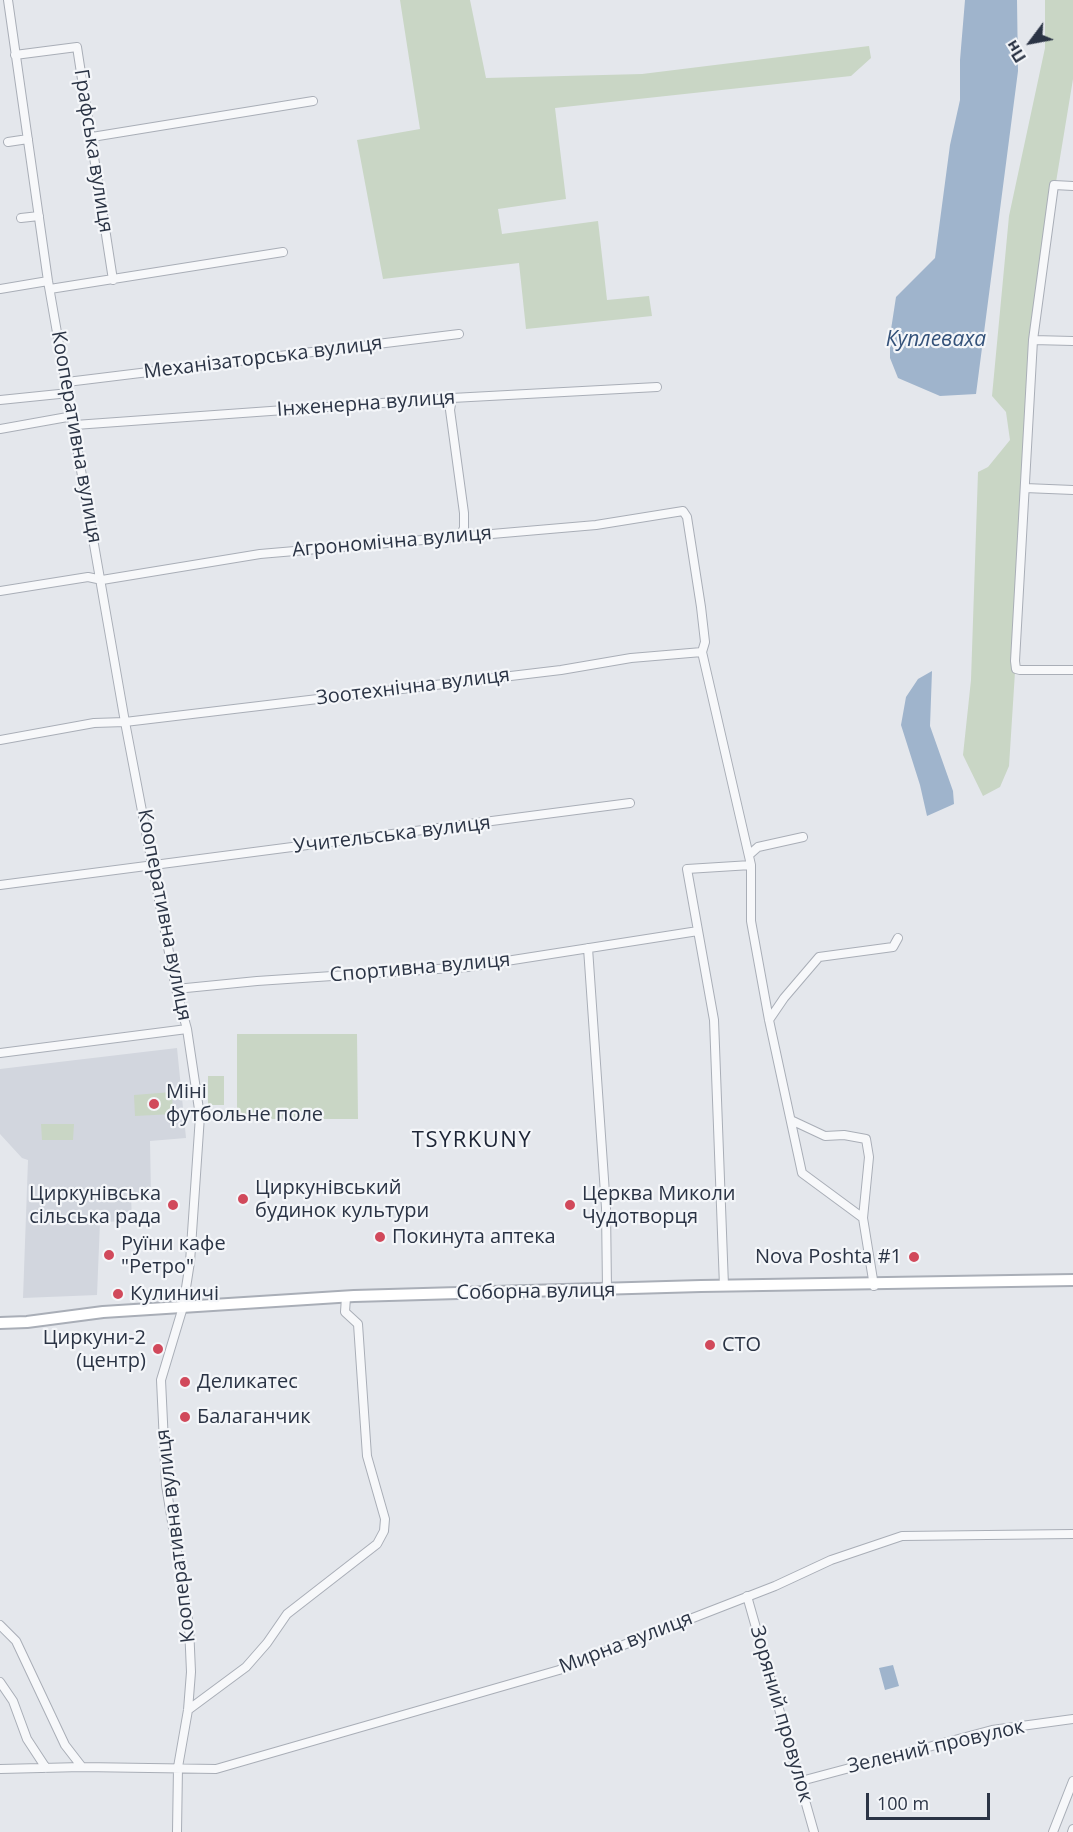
<!DOCTYPE html>
<meta charset="utf-8">
<style>
body{margin:0}
#map{position:relative;width:1073px;height:1832px;overflow:hidden;background:#e4e7ec;font-family:"Open Sans",sans-serif}
canvas{display:block}
.north{position:absolute;left:1001px;top:12px;width:60px;height:60px;-webkit-text-stroke:4px #f4f6f9;paint-order:stroke;rotate:238deg;font-size:16px;font-weight:700;line-height:24px;text-align:center;color:#2b3445}
.north::after{content:'';display:block;margin:auto;width:21px;height:27px;background:#2b3445;clip-path:polygon(50% 0,100% 100%,50% 72%,0 100%)}
.scale{position:absolute;left:866px;top:1793px;width:124px;height:27px;box-sizing:border-box;border:3px solid #2b3445;border-top:0;padding-left:8px;font-size:18px;line-height:21px;white-space:nowrap;color:#2b3445;-webkit-text-stroke:4px #f4f6f9;paint-order:stroke}
</style>
<div id="map">
<canvas width="1073" height="1832"></canvas>
<div class="north">Пн</div>
<div class="scale">100 m</div>
</div>
<script>
const context = document.querySelector('canvas').getContext('2d');
context.lineJoin = 'round';
function fill(path, color) { context.fillStyle = color; context.fill(path, 'evenodd'); }
const toPath = rows => new Path2D(rows.map(r => 'M' + r).join(''));
function strokePath(path, color, width, dash) { context.strokeStyle = color; context.lineWidth = width; context.lineCap = dash ? 'butt' : 'round'; context.setLineDash(dash || []); context.stroke(path); }
function write(font, color, halo, rows, align = 'center') {
  context.font = font + ' "Open Sans",sans-serif'; context.lineWidth = 4.5; context.setLineDash([]); context.textBaseline = 'middle'; context.strokeStyle = halo; context.fillStyle = color; for (const [text, x, y, turn = 0] of rows) {
    context.save(); context.translate(x, y); context.rotate((+turn || 0) * Math.PI / 180); context.textAlign = isNaN(turn) ? turn : align; if (halo) context.strokeText(text, 0, 0); context.fillText(text, 0, 0); context.restore();
  }
}
fill(toPath([
 [177,1048,186,1138,150,1141,151,1195,131,1195,132,1221,100,1222,97,1295,23,1298,28,1160,22,1158,0,1134,0,1069]
]), '#d2d6de');
fill(toPath([
 [400,0,470,0,486,78,642,74,869,46,871,58,851,76,555,108,566,199,498,209,502,234,598,221,607,300,649,296,652,316,526,329,519,263,383,279,357,140,420,129],
 [1045,0,1073,0,1073,79,1040,279,1009,766,1000,787,983,796,963,755,971,680,978,472,988,467,1010,440,1006,412,992,396,1009,216,1045,48],
 [237,1034,357,1034,358,1119,237,1119],
 [208,1076,224,1076,224,1105,208,1105],
 [172,1092,173,1114,135,1116,134,1095],
 [41,1124,74,1124,73,1140,42,1140]
]), '#c9d6c5');
fill(toPath([
 [965,0,1017,0,1018,71,976,394,940,396,898,378,890,358,890,336,896,297,935,258,950,145,960,100,960,60],
 [932,671,930,726,953,791,954,804,927,816,920,785,901,725,906,697,918,679],
 [893,1665,899,1686,885,1690,879,1668]
]), '#9fb4cc');
const street = toPath([
 [8,0,48,281,125,722,176,989,187,1029,200,1116,190,1262,183,1307,161,1380,166,1485,189,1626,191,1672,188,1710,178,1767,177,1832],
 [15,55,77,47,113,280],
 [92,137,313,101],
 [8,142,28,139],
 [1073,186,1054,185,1033,340,1015,661,1016,669,1020,670,1073,670],
 [21,218,39,216],
 [0,289,48,281],
 [50,289,283,252],
 [1033,340,1073,341],
 [67,382,459,334],
 [452,398,450,410,464,513,464,528,460,536],
 [0,400,69,393],
 [75,425,452,398,657,387],
 [0,429,73,416],
 [1025,488,1073,490],
 [0,591,88,577,102,580,260,554,596,525,683,511,687,517,701,607,705,642,702,652,751,865,687,869,714,1020,724,1286],
 [0,740,94,723,125,722,561,670,631,658,702,652],
 [749,855,758,847,803,837],
 [751,865,751,921,769,1020,802,1173,863,1218,874,1286],
 [0,885,630,803],
 [588,948,606,1208,607,1290],
 [176,989,257,981,468,967,698,931],
 [769,1020,784,998,819,957,893,947,898,938],
 [0,1053,187,1029],
 [793,1121,825,1136,844,1135,866,1139,869,1157,863,1218],
 [747,1596,814,1832],
 [0,1625,16,1641,65,1745,82,1767],
 [0,1682,13,1701,27,1739,46,1768],
 [188,1710,246,1667,267,1643,287,1614,377,1544,384,1531,385,1519,367,1456,358,1324,345,1312,346,1297],
 [0,1769,82,1767,216,1769,559,1670,775,1586,831,1560,902,1536,1073,1534],
 [801,1781,992,1730,1073,1719],
 [1053,1832,1073,1781],
 [1072,1832,1073,1829]
]);
const secondary = toPath([
 [0,1323,27,1322,103,1312,354,1296,701,1286,1073,1280]
]);
strokePath(street, '#a9aeb7', 10);
strokePath(secondary, '#a9aeb7', 14);
strokePath(street, '#f7f8fa', 8);
strokePath(secondary, '#fff', 10);
for (const [x, y, r, color] of [
 [154,1104,6,"#d1495b"],
 [243,1199,6,"#d1495b"],
 [173,1205,6,"#d1495b"],
 [570,1205,6,"#d1495b"],
 [380,1237,6,"#d1495b"],
 [109,1255,6,"#d1495b"],
 [914,1257,6,"#d1495b"],
 [118,1294,6,"#d1495b"],
 [710,1345,6,"#d1495b"],
 [158,1349,6,"#d1495b"],
 [185,1382,6,"#d1495b"],
 [185,1417,6,"#d1495b"]
]) { const dot = new Path2D(); dot.arc(x, y, r, 0, 2 * Math.PI); context.fillStyle = color; context.fill(dot); strokePath(dot, '#f4f6f9', 2); }
write('20px', '#2b3445', '#f4f6f9', [
 ["Графська вулиця",93,151,81],
 ["Механізаторська вулиця",263,358,-7],
 ["Інженерна вулиця",366,404,-4],
 ["Кооперативна вулиця",76,437,80],
 ["Агрономічна вулиця",392,542,-5],
 ["Зоотехнічна вулиця",413,687,-7],
 ["Учительська вулиця",392,835,-7],
 ["Кооперативна вулиця",164,915,79],
 ["Спортивна вулиця",420,968,-5],
 ["Соборна вулиця",536,1292,-1],
 ["Кооперативна вулиця",176,1536,-97],
 ["Мирна вулиця",626,1643,-21],
 ["Зоряний провулок",781,1714,74],
 ["Зелений провулок",936,1747,-13]
]);
write('20px', '#2b3445', '#f4f6f9', [
 ["Міні",166,1092],
 ["футбольне поле",166,1115],
 ["Циркунівський",255,1188],
 ["будинок культури",255,1211],
 ["Циркунівська",161,1194,"right"],
 ["сільська рада",161,1217,"right"],
 ["Церква Миколи",582,1194],
 ["Чудотворця",582,1217],
 ["Покинута аптека",392,1237],
 ["Руїни кафе",121,1244],
 ["\"Ретро\"",121,1267],
 ["Nova Poshta #1",902,1257,"right"],
 ["Кулиничі",130,1294],
 ["Циркуни-2",146,1338,"right"],
 ["(центр)",146,1361,"right"],
 ["СТО",722,1345],
 ["Деликатес",197,1382],
 ["Балаганчик",197,1417]
], 'left');
write('italic 21px', '#34527a', '#f4f6f9', [
 ["Куплеваха",936,340]
]);
context.letterSpacing = '1.5px';
write('22px', '#1d2536', '#f4f6f9', [
 ["TSYRKUNY",472,1141]
]);
context.letterSpacing = '0px';
</script>
